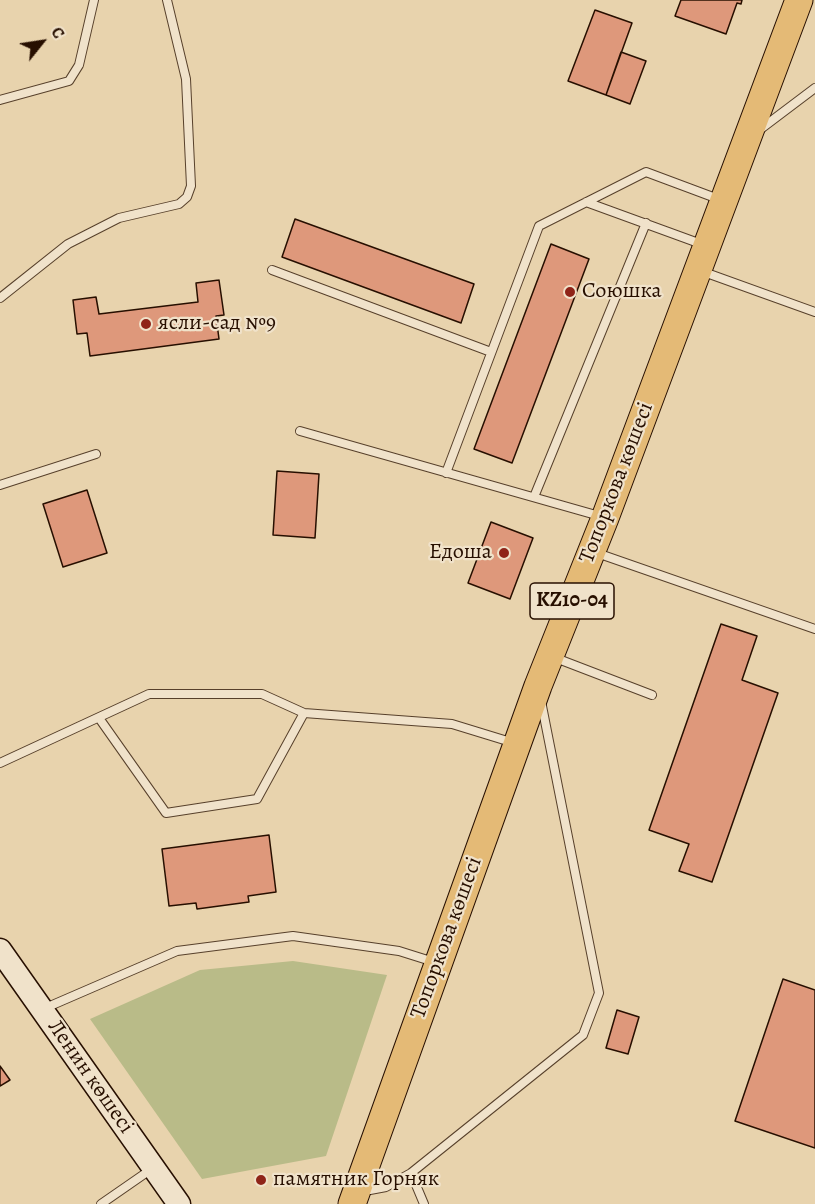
<!DOCTYPE html>
<meta charset="utf-8">
<style>
body{margin:0}
#map{position:relative;width:815px;height:1204px;overflow:hidden;background:#e8d3ad;font-family:Alegreya,serif}
canvas{display:block}
.north{position:absolute;left:12px;top:12px;width:60px;height:60px;-webkit-text-stroke:4px #f0e2ca;paint-order:stroke;rotate:60deg;font-size:16px;font-weight:700;line-height:24px;text-align:center;color:#270f00}
.north::after{content:'';display:block;margin:auto;width:21px;height:27px;background:#270f00;clip-path:polygon(50% 0,100% 100%,50% 72%,0 100%)}
</style>
<div id="map">
<canvas width="815" height="1204"></canvas>
<div class="north">С</div>
</div>
<script>
const context = document.querySelector('canvas').getContext('2d');
context.lineJoin = 'round';
function fill(path, color) { context.fillStyle = color; context.fill(path, 'evenodd'); }
const toPath = rows => new Path2D(rows.map(r => 'M' + r).join(''));
function strokePath(path, color, width, dash) { context.strokeStyle = color; context.lineWidth = width; context.lineCap = dash ? 'butt' : 'round'; context.setLineDash(dash || []); context.stroke(path); }
function write(font, color, halo, rows, align = 'center') {
  context.font = font + ' Alegreya,serif'; context.lineWidth = 4.5; context.setLineDash([]); context.textBaseline = 'middle'; context.strokeStyle = halo; context.fillStyle = color; for (const [text, x, y, turn = 0] of rows) {
    context.save(); context.translate(x, y); context.rotate((+turn || 0) * Math.PI / 180); context.textAlign = isNaN(turn) ? turn : align; if (halo) context.strokeText(text, 0, 0); context.fillText(text, 0, 0); context.restore();
  }
}
fill(toPath([
 [293,961,387,975,326,1156,202,1179,90,1019,200,970]
]), '#b9bb88');
const building = toPath([
 [681,0,742,0,741,4,737,3,726,34,675,16,681,0],
 [595,10,632,23,606,95,568,81,595,10],
 [621,52,646,61,630,104,606,95,621,52],
 [295,219,474,284,461,323,282,257,295,219],
 [551,244,589,259,512,463,474,449,551,244],
 [219,280,224,315,216,316,219,339,90,356,87,333,77,334,73,300,96,297,99,314,198,302,196,283,219,280],
 [277,471,319,474,315,538,273,535,277,471],
 [87,490,107,553,63,567,43,504,87,490],
 [491,522,533,538,510,599,468,583,491,522],
 [721,624,757,636,742,680,778,693,712,882,679,871,689,844,649,830,721,624],
 [269,835,276,892,248,896,249,902,197,909,196,903,169,906,162,849,269,835],
 [783,979,815,990,815,1148,735,1121,783,979],
 [617,1010,639,1017,628,1054,606,1048,617,1010],
 [0,1066,10,1080,0,1086,0,1066]
]);
fill(building, '#de987b');
strokePath(building, '#270f00', 1.5);
const service = toPath([
 [0,100,69,81,79,65,94,0],
 [758,131,815,88],
 [586,202,704,245],
 [272,270,491,352],
 [701,271,815,312],
 [0,298,68,244,119,218,179,204,187,197,191,186,186,79,167,0],
 [300,431,603,517],
 [446,473,539,226,646,172,721,200],
 [0,485,96,454],
 [534,497,646,223],
 [594,552,815,629],
 [553,657,652,695],
 [99,718,166,813,257,799,304,713],
 [0,763,149,694,262,694,304,713,452,724,514,743],
 [43,1009,177,951,293,936,399,951,434,962],
 [411,1173,424,1204],
 [361,1189,370,1190,386,1187,411,1173,583,1035,599,993,541,701],
 [101,1204,153,1168]
]);
const secondary = toPath([
 [0,950,179,1204]
]);
const trunk = toPath([
 [352,1204,538,686,605,518,799,0]
]);
strokePath(service, '#57402b', 10);
strokePath(secondary, '#270f00', 25);
strokePath(trunk, '#270f00', 29);
strokePath(service, '#f0e2ca', 8);
strokePath(secondary, '#f0e2ca', 22);
strokePath(trunk, '#e4ba76', 27);
for (const [x, y, r, color] of [
 [570,292,6,"#8f2418"],
 [146,324,6,"#8f2418"],
 [504,553,6,"#8f2418"],
 [261,1180,6,"#8f2418"]
]) { const dot = new Path2D(); dot.arc(x, y, r, 0, 2 * Math.PI); context.fillStyle = color; context.fill(dot); strokePath(dot, '#f0e2ca', 2); }
for (const [x, y, w] of [
 [572,601,84]
]) { const box = new Path2D(); box.roundRect(x - w / 2, y - 18, w, 36, 4.5); context.fillStyle = '#f0e2ca'; context.fill(box); strokePath(box, '#270f00', 1.5); }
write('bold 21px', '#270f00', null, [
 ["KZ10-04",572,601]
]);
write('22px', '#270f00', '#f0e2ca', [
 ["Союшка",582,292],
 ["ясли-сад №9",158,324],
 ["Едоша",492,553,"right"],
 ["памятник Горняк",273,1180]
], 'left');
write('22px', '#270f00', '#f0e2ca', [
 ["Топоркова көшесі",617,483,-69],
 ["Топоркова көшесі",447,938,-70],
 ["Ленин көшесі",90,1077,55]
]);
</script>
